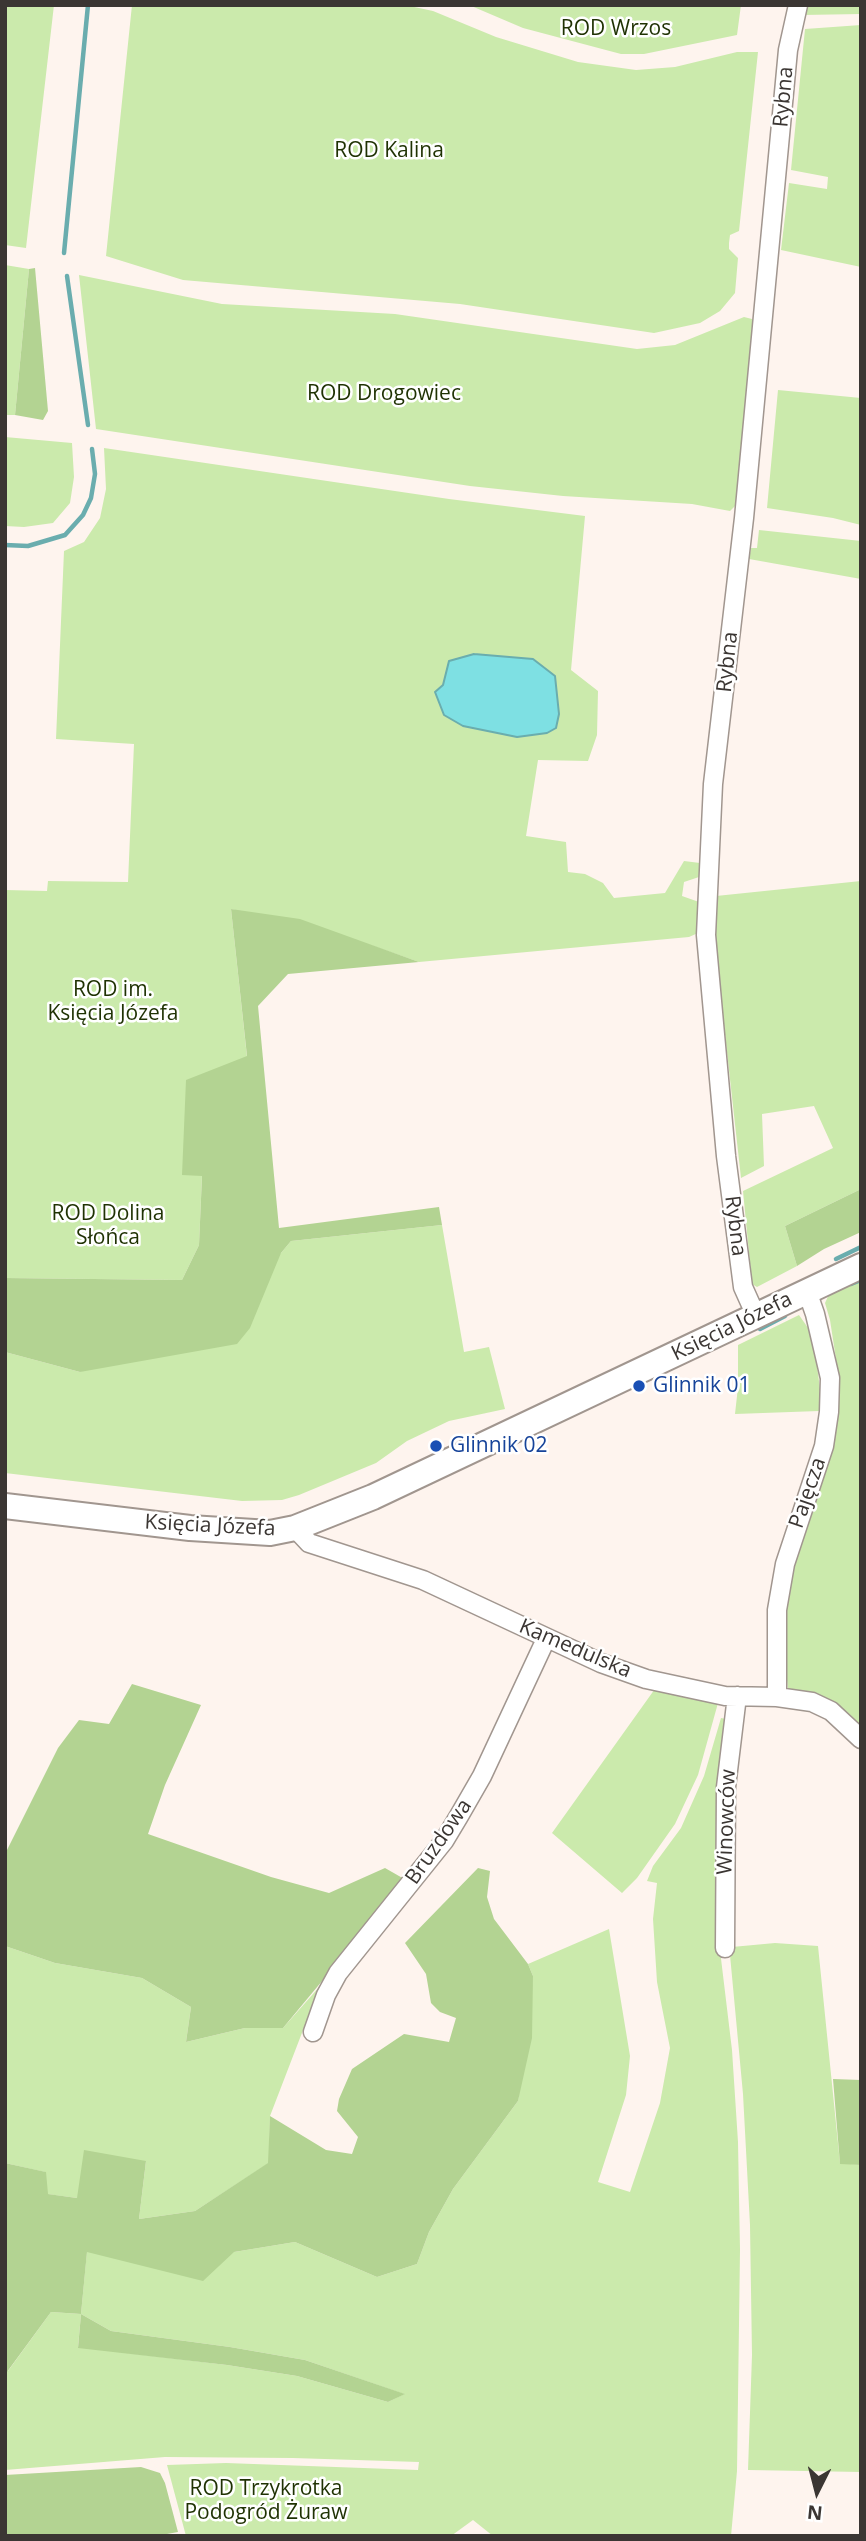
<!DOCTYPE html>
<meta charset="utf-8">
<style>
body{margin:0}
#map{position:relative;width:866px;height:2541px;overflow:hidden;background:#fef4ee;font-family:"Open Sans",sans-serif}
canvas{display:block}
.frame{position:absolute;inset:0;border:7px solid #3b3633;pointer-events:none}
.north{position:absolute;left:782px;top:2457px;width:70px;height:70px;-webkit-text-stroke:5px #fff;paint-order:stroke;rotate:186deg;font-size:19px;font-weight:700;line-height:28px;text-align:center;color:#3b3633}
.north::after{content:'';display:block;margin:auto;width:24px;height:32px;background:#3b3633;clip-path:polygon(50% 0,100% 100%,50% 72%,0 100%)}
</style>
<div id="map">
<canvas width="866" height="2541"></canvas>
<div class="frame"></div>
<div class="north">N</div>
</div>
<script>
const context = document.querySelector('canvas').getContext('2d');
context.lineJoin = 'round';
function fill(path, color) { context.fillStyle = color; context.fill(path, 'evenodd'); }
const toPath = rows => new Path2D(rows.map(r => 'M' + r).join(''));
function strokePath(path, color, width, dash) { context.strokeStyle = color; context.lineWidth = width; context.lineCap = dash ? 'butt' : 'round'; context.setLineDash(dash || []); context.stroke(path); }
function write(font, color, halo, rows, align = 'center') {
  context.font = font + ' "Open Sans",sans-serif'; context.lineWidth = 5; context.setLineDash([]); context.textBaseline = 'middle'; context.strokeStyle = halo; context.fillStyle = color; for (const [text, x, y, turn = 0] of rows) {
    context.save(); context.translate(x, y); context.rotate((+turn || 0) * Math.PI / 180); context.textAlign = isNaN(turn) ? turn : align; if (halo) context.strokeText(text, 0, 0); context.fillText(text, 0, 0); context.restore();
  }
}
fill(toPath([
 [5,5,54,5,26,248,5,245],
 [132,5,405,5,433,11,496,37,578,62,636,70,675,67,737,52,758,52,739,231,730,235,729,243,729,249,738,258,735,293,720,311,700,323,654,333,460,304,183,280,106,256],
 [469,5,741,5,737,35,644,54,621,54,523,28],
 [805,5,861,5,861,14,802,15],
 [861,25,861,267,781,250,789,183,827,189,828,177,791,170,805,29],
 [5,265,29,269,15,415,5,415],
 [79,275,222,304,395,314,637,349,675,345,744,317,752,319,757,332,739,502,730,511,692,504,563,496,470,486,96,429],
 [778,390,861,398,861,525,833,518,767,508],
 [5,437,72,443,74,477,70,503,53,523,24,527,5,526],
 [104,448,449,499,585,516,571,670,598,691,597,735,588,761,538,760,526,836,566,842,568,872,585,874,603,883,614,898,665,893,684,861,700,863,699,877,684,882,682,896,699,902,698,933,689,937,419,962,353,939,231,909,247,1057,183,1175,202,1175,199,1245,182,1280,5,1278,5,890,47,891,48,881,128,882,134,744,56,739,64,551,84,542,100,518,106,489],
 [759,530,861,541,861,579,749,559,751,548,757,548],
 [861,881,861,1192,859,1190,785,1226,797,1266,757,1287,752,1284,743,1191,833,1148,814,1106,762,1114,764,1166,741,1178,714,935,716,896],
 [442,1225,464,1352,489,1347,505,1409,449,1421,407,1441,376,1463,299,1495,282,1500,242,1501,5,1473,5,1352,80,1372,281,1253,291,1241],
 [861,1278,861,1733,827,1700,788,1689,781,1627,791,1570,839,1410,836,1359,830,1320,825,1303,831,1290],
 [799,1315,813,1335,820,1389,819,1411,735,1414,738,1387,738,1345],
 [657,1686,718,1703,698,1775,675,1824,637,1878,622,1893,552,1833],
 [721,1718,726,1719,719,1942,732,2050,738,2142,740,2250,737,2471,731,2536,493,2536,473,2520,451,2536,186,2536,167,2465,226,2463,418,2470,419,2462,293,2458,165,2457,5,2470,5,2371,8,2371,51,2312,81,2314,87,2251,133,2262,234,2252,295,2242,377,2277,417,2264,429,2232,453,2189,518,2101,533,1976,528,1964,609,1929,630,2056,626,2095,598,2182,630,2192,660,2103,670,2048,657,1982,653,1919,657,1883,647,1881,653,1866,681,1828,704,1776],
 [81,2314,111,2331,230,2347,305,2360,404,2394,388,2402,297,2376,227,2365,78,2347],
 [775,1943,818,1946,840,2163,861,2165,861,2472,748,2470,752,2355,750,2225,743,2094,730,1955,732,1947],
 [5,1946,55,1963,142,1978,191,2007,186,2042,245,2028,283,2028,320,1986,270,2116,269,2163,195,2211,139,2219,146,2161,77,2198,47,2194,45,2172,5,2163]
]), '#cbeaac');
fill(toPath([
 [35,268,48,411,43,420,15,415,29,269],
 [231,909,300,919,419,962,288,974,258,1006,279,1228,439,1207,442,1225,291,1241,281,1253,250,1328,237,1344,80,1372,5,1352,5,1278,182,1280,199,1245,202,1176,182,1175,186,1080,247,1056],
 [859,1190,861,1232,824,1249,797,1266,785,1226],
 [132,1684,201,1705,165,1785,148,1834,271,1877,329,1893,385,1868,406,1880,283,2028,245,2028,186,2042,191,2007,142,1978,55,1963,5,1946,5,1854,58,1748,79,1720,109,1724],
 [478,1868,490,1871,487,1897,494,1919,528,1964,533,1976,532,2038,518,2101,453,2189,429,2232,417,2264,377,2277,295,2242,234,2252,203,2281,87,2252,81,2314,111,2331,230,2347,305,2360,405,2394,388,2402,297,2376,227,2365,78,2348,81,2314,51,2312,7,2372,5,2371,5,2163,46,2172,48,2194,77,2198,84,2150,146,2161,139,2219,195,2211,268,2163,270,2116,326,2150,352,2154,358,2137,337,2111,339,2099,352,2069,404,2034,449,2042,456,2018,440,2012,431,2003,426,1974,405,1943],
 [833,2079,861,2080,861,2165,840,2164],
 [141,2467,160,2473,165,2483,178,2532,156,2536,5,2536,5,2475]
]), '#b3d392');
const water = toPath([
 [474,654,533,659,555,676,559,714,556,728,547,733,517,737,463,726,444,715,435,692,443,685,449,661,474,654]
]);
fill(water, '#7ee0e3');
strokePath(water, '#6aadae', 2);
strokePath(toPath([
 [64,253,88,5],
 [67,276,88,425],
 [5,545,28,546,65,535,83,515,91,498,95,474,92,449],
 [836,1259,861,1247],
 [851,1284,861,1280],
 [760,1329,785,1316]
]), '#6aadae', 4.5);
const street = toPath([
 [756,1316,743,1287,726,1156,706,935,713,784,744,518,788,50,798,5],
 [295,1528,309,1543,423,1580,601,1663,646,1679,725,1696,777,1697,812,1702,831,1711,861,1739],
 [777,1697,777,1610,785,1564,824,1446,829,1412,830,1378,815,1314,807,1291],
 [725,1948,726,1787,737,1696],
 [313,2032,326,1995,338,1973,444,1841,459,1816,482,1776,546,1639]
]);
const secondary = toPath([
 [5,1506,190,1528,270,1533,295,1528,373,1497,861,1266]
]);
strokePath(street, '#a1968f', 21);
strokePath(secondary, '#a1968f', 28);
strokePath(street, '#fff', 18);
strokePath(secondary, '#fff', 24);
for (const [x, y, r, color] of [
 [639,1386,7,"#1a4fb4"],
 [436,1446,7,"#1a4fb4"]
]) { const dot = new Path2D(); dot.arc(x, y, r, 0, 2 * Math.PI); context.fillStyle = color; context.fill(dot); strokePath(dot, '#fff', 2.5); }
write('21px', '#1f3203', '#fff', [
 ["ROD Wrzos",616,29],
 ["ROD Kalina",389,151],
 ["ROD Drogowiec",384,394],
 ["ROD im.",113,990],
 ["Księcia Józefa",113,1014],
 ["ROD Dolina",108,1214],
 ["Słońca",108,1238],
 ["ROD Trzykrotka",266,2489],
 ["Podogród Żuraw",266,2513]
]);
write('21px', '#3b3633', '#fff', [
 ["Rybna",784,97,-85],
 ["Rybna",728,662,-84],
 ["Rybna",735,1226,83],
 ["Księcia Józefa",732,1327,-26],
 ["Pajęcza",808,1493,-71],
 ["Księcia Józefa",210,1526,3],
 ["Kamedulska",575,1649,23],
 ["Winowców",727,1822,-88],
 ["Bruzdowa",439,1842,-55]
]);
write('21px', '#164399', '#fff', [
 ["Glinnik 01",653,1386],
 ["Glinnik 02",450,1446]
], 'left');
</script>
